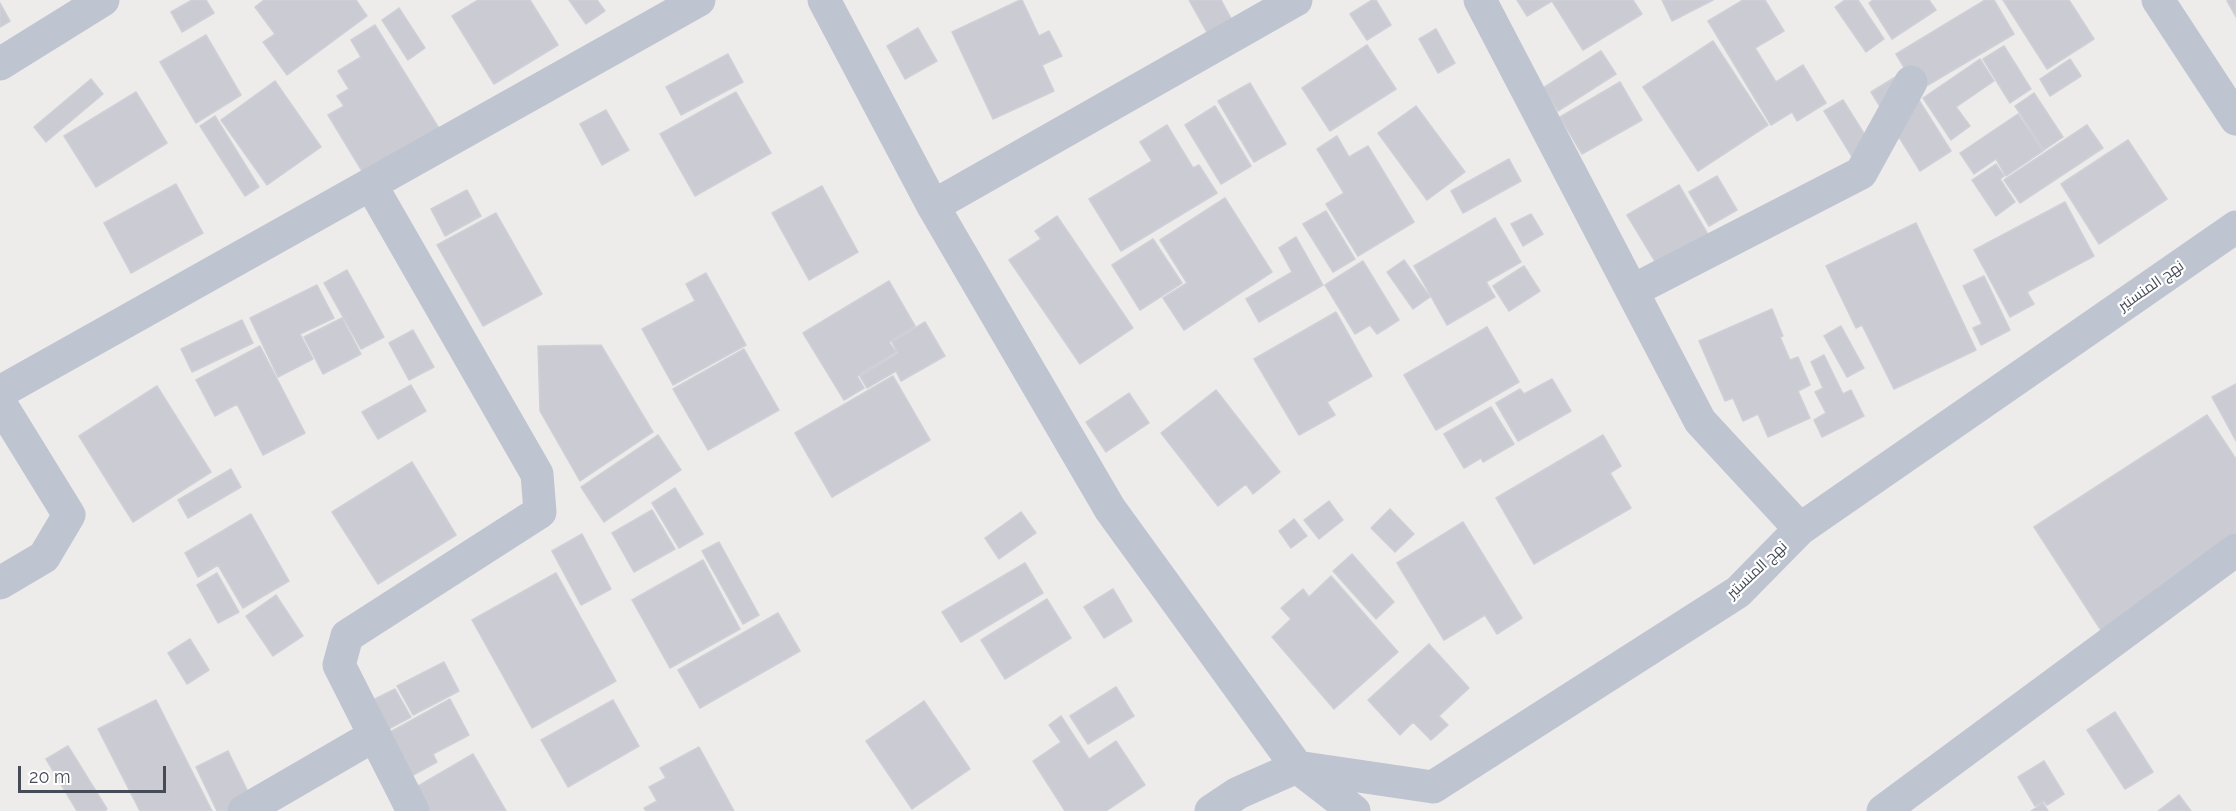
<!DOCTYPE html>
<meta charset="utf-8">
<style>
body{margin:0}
#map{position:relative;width:2236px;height:811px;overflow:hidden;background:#eeeceb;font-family:Raleway,sans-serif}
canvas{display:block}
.scale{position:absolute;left:18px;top:766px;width:148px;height:27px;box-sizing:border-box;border:3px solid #454b57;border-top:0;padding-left:8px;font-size:18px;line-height:21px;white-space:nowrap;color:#454b57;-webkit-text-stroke:4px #fff;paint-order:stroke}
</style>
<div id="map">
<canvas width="2236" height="811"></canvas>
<div class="scale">20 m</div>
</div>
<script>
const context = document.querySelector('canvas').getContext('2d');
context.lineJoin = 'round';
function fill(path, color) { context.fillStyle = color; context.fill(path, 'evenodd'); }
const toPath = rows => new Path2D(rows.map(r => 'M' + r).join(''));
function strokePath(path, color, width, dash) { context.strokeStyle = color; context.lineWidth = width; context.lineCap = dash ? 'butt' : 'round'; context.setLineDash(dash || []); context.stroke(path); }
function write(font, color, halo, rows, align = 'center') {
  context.font = font + ' Raleway,Cairo,sans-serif'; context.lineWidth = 4.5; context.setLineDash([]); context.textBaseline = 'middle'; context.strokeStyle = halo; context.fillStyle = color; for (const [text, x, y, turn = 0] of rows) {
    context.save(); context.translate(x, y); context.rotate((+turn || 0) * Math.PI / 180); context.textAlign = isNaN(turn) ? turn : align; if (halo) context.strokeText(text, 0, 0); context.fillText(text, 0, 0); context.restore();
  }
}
const building = toPath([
 [192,0,206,0,214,13,182,32,171,12,192,0],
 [264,0,356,0,367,16,287,75,263,42,275,34,255,7,264,0],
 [478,0,530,0,558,45,494,84,452,16,478,0],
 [569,0,597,0,605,11,586,24,569,0],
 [1020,0,1022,0,1039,36,1049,31,1062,56,1042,65,1054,91,993,119,952,32,1020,0],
 [1189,0,1221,0,1233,22,1209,36,1189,0],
 [1372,0,1376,0,1391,25,1367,40,1350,14,1372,0],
 [1517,0,1633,0,1642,14,1583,50,1552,1,1527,16,1517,0],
 [1662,0,1713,0,1672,21,1662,0],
 [1743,0,1765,0,1784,31,1755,48,1776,82,1803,65,1826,103,1797,121,1792,112,1771,125,1708,21,1743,0],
 [1845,0,1858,0,1884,39,1866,52,1835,7,1845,0],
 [1873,0,1929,0,1936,10,1892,39,1869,3,1873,0],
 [1985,0,1994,0,2014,34,1918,91,1896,54,1985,0],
 [2003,0,2069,0,2094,39,2047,69,2003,0],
 [2229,0,2236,0,2236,17,2227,1,2229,0],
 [0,3,10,21,0,27,0,3],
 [399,8,425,48,408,60,382,20,399,8],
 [375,25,440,130,365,176,328,115,344,106,337,96,349,89,338,71,361,57,351,40,375,25],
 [918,28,937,61,905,79,887,46,918,28],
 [1436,29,1455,63,1438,73,1419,39,1436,29],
 [206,35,241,95,196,123,160,62,206,35],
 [1713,41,1768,125,1698,171,1643,87,1713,41],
 [1367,45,1396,89,1330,131,1302,88,1367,45],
 [2004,46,2031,89,2010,103,1983,59,2004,46],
 [1601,51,1616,74,1558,111,1543,88,1601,51],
 [728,54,743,82,681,115,666,87,728,54],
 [1980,59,1994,81,1956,107,1970,126,1951,140,1923,98,1980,59],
 [2070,59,2081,76,2050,96,2040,79,2070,59],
 [1902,73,1951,151,1920,171,1871,92,1902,73],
 [91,79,103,94,46,142,34,127,91,79],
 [275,81,321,147,267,185,221,120,275,81],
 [1620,82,1642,120,1582,154,1560,117,1620,82],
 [1250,83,1286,144,1254,162,1218,101,1250,83],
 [136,92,167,143,96,187,64,136,136,92],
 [736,92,771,153,695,196,660,134,736,92],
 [2034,93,2063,137,2044,150,2015,106,2034,93],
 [1843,100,1873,148,1854,160,1824,111,1843,100],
 [1215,106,1251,166,1221,184,1185,125,1215,106],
 [1416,106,1465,172,1427,200,1378,133,1416,106],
 [606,110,629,150,602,165,580,124,606,110],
 [2018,114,2043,151,2006,176,1996,159,1974,174,1960,153,2018,114],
 [215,116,259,187,245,196,200,126,215,116],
 [1167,125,1193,168,1199,165,1217,193,1121,251,1089,199,1152,161,1140,142,1167,125],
 [2087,125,2103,148,2020,203,2004,180,2087,125],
 [1337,136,1349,157,1368,146,1414,222,1358,256,1326,204,1344,193,1317,149,1337,136],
 [2128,140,2167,199,2099,244,2061,184,2128,140],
 [1509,159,1521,181,1463,213,1451,191,1509,159],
 [1996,164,2004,176,2000,179,2015,202,1996,216,1972,180,1996,164],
 [1717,176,1737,210,1709,226,1689,192,1717,176],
 [176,184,203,233,131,273,104,223,176,184],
 [1679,185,1713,243,1662,273,1627,215,1679,185],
 [822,186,858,252,809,280,772,213,822,186],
 [467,190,481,216,445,236,431,209,467,190],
 [1225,198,1272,272,1184,330,1163,298,1187,283,1160,240,1225,198],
 [2065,202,2094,256,2027,292,2034,304,2010,317,1974,250,2065,202],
 [1326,211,1355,259,1333,272,1303,224,1326,211],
 [496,213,542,294,483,326,437,245,496,213],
 [1531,214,1543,234,1523,246,1511,224,1531,214],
 [1057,216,1133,328,1080,364,1009,260,1041,239,1035,231,1057,216],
 [1495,218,1521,262,1486,282,1495,297,1447,325,1414,266,1495,218],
 [1916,223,1976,350,1894,389,1862,325,1856,328,1826,266,1916,223],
 [1296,237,1323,285,1259,322,1246,299,1292,272,1279,248,1296,237],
 [1153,239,1182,283,1140,310,1112,265,1153,239],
 [1404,260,1430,297,1413,309,1387,272,1404,260],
 [1363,261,1399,320,1377,334,1370,325,1355,334,1325,285,1363,261],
 [1524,266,1540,291,1509,311,1493,286,1524,266],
 [347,270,384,337,361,349,324,283,347,270],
 [706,273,746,345,673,385,642,329,695,301,686,284,706,273],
 [1984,276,2010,330,1981,345,1973,328,1982,324,1963,286,1984,276],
 [889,281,915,326,889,342,896,352,857,376,864,388,844,400,803,333,889,281],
 [317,285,334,318,300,334,313,359,278,377,250,318,317,285],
 [1772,309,1783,336,1780,337,1790,360,1798,357,1810,385,1798,391,1810,418,1768,437,1758,414,1743,421,1733,398,1725,401,1699,341,1772,309],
 [1336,312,1372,376,1327,402,1335,415,1299,435,1254,359,1336,312],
 [342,318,361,354,323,374,304,337,342,318],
 [242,320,253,343,192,372,181,349,242,320],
 [925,322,945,356,901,381,896,371,867,388,860,376,898,353,892,342,925,322],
 [1841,326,1864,368,1847,377,1824,336,1841,326],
 [1487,327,1519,382,1436,430,1404,375,1487,327],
 [413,330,434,367,409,380,389,343,413,330],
 [601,345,653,432,580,481,540,411,538,346,601,345],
 [260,346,305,433,263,455,237,404,215,416,196,380,260,346],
 [744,349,779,410,708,450,673,389,744,349],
 [1824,355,1843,394,1851,390,1864,416,1822,437,1814,420,1826,413,1815,392,1823,388,1811,362,1824,355],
 [893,376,930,440,832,497,795,433,893,376],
 [1552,379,1571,411,1518,441,1496,403,1520,389,1524,394,1552,379],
 [2236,384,2236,441,2212,397,2236,384],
 [411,385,426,411,378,439,362,412,411,385],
 [157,386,211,472,133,522,79,436,157,386],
 [1216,390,1280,472,1253,494,1246,484,1218,506,1161,433,1216,390],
 [1129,393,1149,423,1106,452,1086,422,1129,393],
 [1491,407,1514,444,1483,462,1481,458,1464,468,1444,434,1491,407],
 [2207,415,2236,459,2236,553,2106,638,2034,527,2207,415],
 [658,435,681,470,604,522,581,487,658,435],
 [1603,435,1621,466,1610,473,1631,508,1534,564,1496,498,1603,435],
 [412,462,456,535,378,584,332,512,412,462],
 [231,469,241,487,188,518,178,500,231,469],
 [675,488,703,534,679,548,652,503,675,488],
 [1329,501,1343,520,1319,539,1304,520,1329,501],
 [1390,509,1414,534,1395,552,1371,528,1390,509],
 [652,510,675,549,634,572,612,533,652,510],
 [1021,512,1036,533,999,559,985,538,1021,512],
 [251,514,289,581,243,608,218,565,198,577,185,553,251,514],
 [1294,519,1307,536,1291,548,1279,531,1294,519],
 [1463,522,1522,618,1497,634,1485,615,1444,640,1397,563,1463,522],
 [582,534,611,589,581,605,552,551,582,534],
 [719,542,759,615,743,624,702,551,719,542],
 [1352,554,1394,602,1376,619,1333,571,1352,554],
 [703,560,740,629,670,668,632,600,703,560],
 [1025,563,1043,593,961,642,942,612,1025,563],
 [217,573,239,612,218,623,197,585,217,573],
 [556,573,616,681,532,728,472,620,556,573],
 [1331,576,1398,652,1334,709,1272,637,1291,619,1281,608,1303,589,1309,597,1331,576],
 [1113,589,1132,621,1104,638,1084,607,1113,589],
 [276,595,303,636,273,656,246,616,276,595],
 [1047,599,1071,638,1005,679,981,640,1047,599],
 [778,613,800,651,700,708,678,670,778,613],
 [190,639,209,670,187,684,168,653,190,639],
 [1429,644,1469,688,1439,716,1448,725,1431,740,1413,722,1400,735,1368,700,1429,644],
 [444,662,459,691,413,715,397,686,444,662],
 [1116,687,1134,716,1088,744,1070,716,1116,687],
 [395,689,411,717,379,734,363,705,395,689],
 [450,699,469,735,433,754,437,762,406,779,383,736,450,699],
 [156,700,212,811,140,811,98,729,156,700],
 [613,700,639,746,568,787,541,740,613,700],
 [924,701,970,769,912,809,866,741,924,701],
 [2115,712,2153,772,2125,789,2087,730,2115,712],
 [1061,716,1089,759,1116,741,1145,785,1106,811,1065,811,1033,761,1061,742,1049,725,1061,716],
 [68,746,107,809,105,811,77,811,46,759,68,746],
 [699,747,734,811,646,811,644,808,657,801,649,787,666,778,660,768,699,747],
 [228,751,253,802,235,811,217,811,196,767,228,751],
 [473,754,506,811,426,811,413,789,473,754],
 [2044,761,2064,794,2047,805,2044,801,2035,806,2018,777,2044,761],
 [2179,795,2191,811,2158,811,2179,795],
 [2043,803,2048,811,2031,811,2043,803]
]);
fill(building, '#cbccd3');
strokePath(building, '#cfd0d7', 1.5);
strokePath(toPath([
 [824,0,933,206,1110,509,1297,767,1354,811],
 [1480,0,1700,421,1800,529],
 [2158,0,2236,119],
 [0,64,103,0],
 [371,185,537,474,540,512,347,636,339,665,413,811],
 [933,206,1296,0],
 [1632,291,1861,173,1911,82],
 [0,392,699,0],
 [0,403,69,515,44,557,0,583],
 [244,811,375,735],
 [1211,811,1238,793,1297,767,1433,787,1738,592,1800,529,2236,227],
 [1883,811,2236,550]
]), '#bfc5d0', 33);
write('15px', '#454b57', '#fff', [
 ["نهج المنستير",2151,286,-35],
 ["نهج المنستير",1757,570,-43]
]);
</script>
